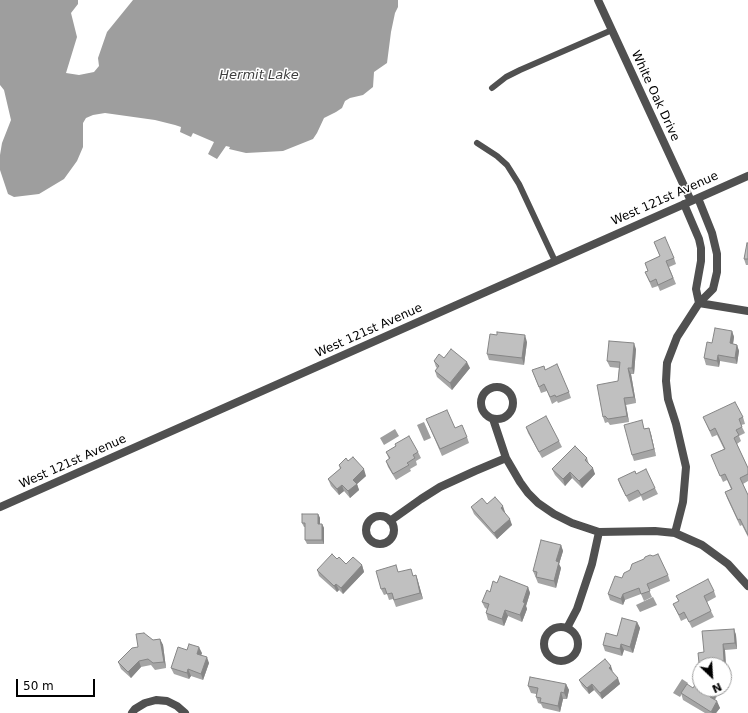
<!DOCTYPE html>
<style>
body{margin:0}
#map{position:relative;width:748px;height:713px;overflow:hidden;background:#fff;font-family:"DejaVu Sans",sans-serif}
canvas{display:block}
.north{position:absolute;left:692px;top:657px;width:40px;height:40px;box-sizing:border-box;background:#fff;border:1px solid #999;border-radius:50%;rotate:155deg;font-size:11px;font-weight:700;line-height:16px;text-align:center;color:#000}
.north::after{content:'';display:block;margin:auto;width:14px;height:18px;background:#000;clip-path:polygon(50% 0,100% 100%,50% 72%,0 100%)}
.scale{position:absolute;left:16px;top:679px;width:79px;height:18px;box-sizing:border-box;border:2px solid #000;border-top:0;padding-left:5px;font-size:12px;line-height:14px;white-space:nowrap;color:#000;-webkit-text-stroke:3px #fff;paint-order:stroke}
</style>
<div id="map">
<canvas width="748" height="713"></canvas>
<div class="north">N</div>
<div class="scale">50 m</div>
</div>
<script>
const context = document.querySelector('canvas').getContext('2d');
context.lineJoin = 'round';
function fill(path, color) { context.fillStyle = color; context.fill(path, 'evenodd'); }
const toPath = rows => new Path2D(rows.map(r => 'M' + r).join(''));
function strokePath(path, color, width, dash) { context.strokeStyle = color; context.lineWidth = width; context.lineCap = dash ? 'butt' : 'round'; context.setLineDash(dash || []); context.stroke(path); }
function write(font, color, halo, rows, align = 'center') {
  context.font = font + ' "DejaVu Sans",sans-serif'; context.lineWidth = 3; context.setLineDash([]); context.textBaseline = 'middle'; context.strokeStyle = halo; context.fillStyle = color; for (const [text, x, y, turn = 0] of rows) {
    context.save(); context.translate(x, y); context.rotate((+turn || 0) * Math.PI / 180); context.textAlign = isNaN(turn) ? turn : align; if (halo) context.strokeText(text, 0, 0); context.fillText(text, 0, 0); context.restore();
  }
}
fill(toPath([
 [0,0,78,0,78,4,71,13,77,37,66,73,79,75,94,72,99,66,98,58,107,32,133,0,398,0,398,7,395,13,391,32,387,63,374,72,373,87,363,95,350,98,345,101,342,108,336,112,324,118,317,133,313,139,283,151,246,153,229,149,230,147,226,146,217,159,208,154,214,142,193,133,191,137,180,132,181,127,175,125,155,120,105,113,93,115,86,118,83,123,83,147,77,161,64,179,39,194,14,197,8,194,0,170,0,155,2,143,11,120,4,90,0,85],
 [424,422,431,438,424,441,417,425],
 [395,429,399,436,384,445,380,438],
 [653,597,657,605,640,612,636,605],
 [682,679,688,683,680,697,673,693]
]), '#9e9e9e');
strokePath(toPath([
 [492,88,506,77,520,70,612,30],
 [477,143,497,156,507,165,519,184,555,261]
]), '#505050', 6);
strokePath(toPath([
 [598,0,691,201],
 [698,198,712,233,717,254,717,272,713,289,699,303,677,337,667,363,666,381,668,399,676,424,686,467,683,502,675,533,702,545,728,564,748,586],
 [684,204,699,239,701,248,701,261,696,289,699,303],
 [699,303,748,311],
 '481 403a16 16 0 1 1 32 0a16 16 0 1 1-32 0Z',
 [493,419,506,458,520,482,528,493,538,503,554,514,572,523,599,532,655,531,675,533],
 [0,507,748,176],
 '366 530a14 14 0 1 1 28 0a14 14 0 1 1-28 0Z',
 [390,521,421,499,440,487,475,471,506,458],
 '544 644a17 17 0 1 1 34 0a17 17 0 1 1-34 0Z',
 [567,628,577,609,592,564,599,532],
 [132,713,135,709,145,703,156,700,167,701,177,706,185,713]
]), '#505050', 8);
fill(toPath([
 [654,242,674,258,676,264,669,267,676,284,660,291,658,286,652,288,645,272,648,271,645,263,660,256],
 [748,243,748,265,746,265,744,259],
 [732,331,734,337,733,344,737,345,739,351,737,364,720,361,719,367,706,365,704,358,712,343],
 [527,342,524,365,489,360,487,354],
 [636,349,634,374,631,374,636,403,626,405,629,422,610,425,608,422,605,423,603,417,618,381,619,368,610,367,607,361],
 [444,358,470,368,452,390,437,377,435,371,437,368,436,367,434,361],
 [532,370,545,370,569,392,571,398,558,403,557,401,552,404,547,391,541,393],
 [703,417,743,417,745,424,741,425,745,433,739,436,741,441,737,444,748,468,748,481,743,484,748,495,748,537,742,525,740,526,727,498,725,492,731,489,727,480,723,482,711,455,724,449,717,435,712,437],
 [426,419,455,428,467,437,469,443,442,456],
 [526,427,559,441,562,447,542,458,528,433],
 [645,428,649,428,651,434,656,456,634,461,632,455],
 [395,444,418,452,421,458,416,461,417,465,410,469,411,471,396,480,388,467,386,461,389,459,386,452,396,446],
 [587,458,589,464,595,474,582,488,572,478,565,486,555,475,552,469],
 [339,465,366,476,357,484,359,490,350,498,344,491,339,495,331,486,328,479,340,469],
 [636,474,655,488,658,494,643,501,641,496,629,502,620,485,618,479],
 [487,504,505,512,505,513,512,525,497,539,474,514,471,507],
 [318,514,320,518,320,524,322,524,324,528,324,544,307,544,305,540,305,527,304,527,302,523],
 [561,545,563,551,559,564,561,568,556,588,538,583,533,571],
 [337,559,346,564,362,565,364,572,343,594,339,590,337,592,319,576,317,570],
 [399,572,413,576,416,575,423,599,396,607,393,599,389,600,387,594,384,595,381,589],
 [668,575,670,581,649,590,652,597,644,601,641,594,625,600,623,605,610,600,608,594],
 [497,583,528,587,530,593,526,606,527,609,522,622,508,616,504,626,488,620,486,613,487,609,485,608,482,602],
 [714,591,716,597,707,602,711,611,714,617,692,628,687,618,681,621,676,610,673,604,679,602,676,596],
 [637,622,640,628,633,653,624,650,622,656,605,651,603,645],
 [734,629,736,635,737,649,725,650,726,667,724,668,724,665,700,665,700,666,699,663,704,652],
 [160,639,163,645,166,668,155,670,151,665,141,667,131,678,121,669,118,662,138,647,153,640],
 [187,650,202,653,201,655,209,663,203,680,191,676,189,679,174,674,171,668],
 [613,672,620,684,602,699,594,690,589,694,582,686,579,680],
 [566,684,569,690,567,699,563,699,560,712,543,708,541,704,538,703,536,697,536,694,531,693,528,686],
 [693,688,700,689,720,689,720,690,715,700,720,708,716,713,705,713,683,700,681,693]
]), '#a5a5a5');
fill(toPath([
 [732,331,734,337,732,350,730,343],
 [525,335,527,342,524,365,522,358],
 [634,343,636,349,634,374,632,368],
 [737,345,739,351,737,364,735,358],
 [718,355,720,361,719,367,717,361],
 [467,362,470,368,452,390,450,383],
 [628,368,631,374,636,403,634,397],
 [624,398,626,405,629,422,627,416],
 [649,428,651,434,656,456,654,449],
 [593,468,595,474,582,488,579,481],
 [364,469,366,476,357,484,359,490,350,498,348,491,353,480],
 [570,472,572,478,565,486,563,479],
 [342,485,344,491,339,495,337,489],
 [503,506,505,512,503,515,501,508],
 [318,514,320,518,320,528,318,524],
 [510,519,512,525,497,539,494,533],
 [322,524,324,528,324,544,322,540],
 [561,545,563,551,559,564,561,568,556,588,554,581,556,561],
 [362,565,364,572,343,594,341,588],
 [416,575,418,581,423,599,420,593],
 [336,584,339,590,337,592,334,586],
 [528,587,530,593,526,606,527,609,522,622,520,615,523,602],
 [623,594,625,600,623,605,621,599],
 [505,610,508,616,504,626,502,619],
 [637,622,640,628,633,653,630,647],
 [734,629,736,635,737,649,735,643],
 [160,639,163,645,166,668,164,662],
 [621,644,624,650,622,656,620,649],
 [723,644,725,650,726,667,724,661],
 [199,647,202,653,199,660,197,654],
 [207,657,209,663,203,680,201,674],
 [139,661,141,667,131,678,128,672],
 [611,666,613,672,609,668],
 [188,669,191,676,189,679,187,673],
 [618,678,620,684,602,699,600,693],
 [566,684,569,690,567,699,564,693],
 [592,684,594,690,589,694,587,688],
 [715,689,720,689,720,690,712,703,710,697],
 [561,692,563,699,560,712,558,706],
 [717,701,720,708,716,713,712,713,711,712]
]), '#868686');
const building = toPath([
 [665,237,674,258,666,261,673,278,658,285,656,279,650,282,645,272,648,271,645,263,660,256,654,242,665,237],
 [747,243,748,243,748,259,744,259,747,243],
 [715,328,732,331,730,343,737,345,735,358,718,355,717,361,704,358,707,342,712,343,715,328],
 [497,332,525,335,522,358,487,354,490,334,497,335,497,332],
 [609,341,634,343,632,368,628,368,634,397,624,398,627,416,608,419,605,416,603,417,597,385,618,381,620,362,607,361,609,341],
 [451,349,467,362,450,383,435,371,439,366,434,361,439,354,444,358,451,349],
 [557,364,569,392,556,397,555,395,550,397,544,384,539,387,532,370,544,366,545,370,557,364],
 [735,402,743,417,739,419,742,427,736,430,739,435,734,438,748,468,748,474,740,478,748,495,748,535,740,519,738,520,725,492,732,489,725,474,720,476,711,455,725,449,715,428,710,431,703,417,735,402],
 [447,410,455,428,462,425,467,437,440,449,426,419,447,410],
 [546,416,559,441,539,452,526,427,546,416],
 [642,420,644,429,649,428,654,449,632,455,624,425,642,420],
 [409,436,418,452,413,455,415,458,407,463,409,465,393,474,386,461,390,458,386,452,396,446,395,444,409,436],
 [575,446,587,458,585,460,593,468,579,481,570,472,563,479,552,469,575,446],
 [353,457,364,469,353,480,357,484,348,491,342,485,337,489,328,479,341,468,339,465,346,458,348,461,353,457],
 [646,469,655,488,641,495,638,490,626,496,618,479,635,471,636,474,646,469],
 [495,497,503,506,501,508,510,519,494,533,471,507,482,498,487,504,495,497],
 [302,514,318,514,318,524,322,524,322,540,305,540,305,523,302,523,302,514],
 [541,540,561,545,556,561,559,562,554,581,536,577,537,572,533,571,541,540],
 [332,554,337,559,339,557,346,564,353,557,362,565,341,588,336,584,334,586,317,570,332,554],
 [658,554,668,575,647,584,650,591,641,594,639,588,623,594,621,599,608,594,615,576,622,578,624,573,630,570,632,564,644,559,645,557,650,555,653,556,658,554],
 [396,565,398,572,411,569,413,576,416,575,420,593,394,600,392,593,387,594,385,588,381,589,376,571,396,565],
 [500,576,528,587,523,602,525,603,520,615,505,610,502,619,486,613,489,604,482,602,487,590,490,592,493,581,497,583,500,576],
 [708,579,714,591,704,596,711,611,689,622,684,612,679,615,673,604,679,601,676,596,708,579],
 [622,618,637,622,630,647,621,644,620,649,603,645,606,633,617,636,622,618],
 [734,629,735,643,723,644,724,661,699,663,698,653,704,652,702,631,734,629],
 [144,633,153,640,160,639,164,662,153,663,148,659,139,661,128,672,118,662,132,648,138,647,136,634,144,633],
 [189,644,199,647,197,654,207,657,201,674,188,669,187,673,171,668,178,647,187,650,189,644],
 [605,659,611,666,609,668,618,678,600,693,592,684,587,688,579,680,605,659],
 [530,677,566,684,564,693,561,692,558,706,540,702,541,698,536,697,538,688,528,686,530,677],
 [700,677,700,689,715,689,710,697,717,701,711,712,681,693,687,684,693,688,700,677]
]);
fill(building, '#c0c0c0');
strokePath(building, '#868686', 1);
write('12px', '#000', '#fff', [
 ["White Oak Drive",655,96,65],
 ["West 121st Avenue",665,199,-24],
 ["West 121st Avenue",369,331,-24],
 ["West 121st Avenue",73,462,-24]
]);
write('italic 13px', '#3f3f3f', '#fff', [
 ["Hermit Lake",259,76]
]);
</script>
